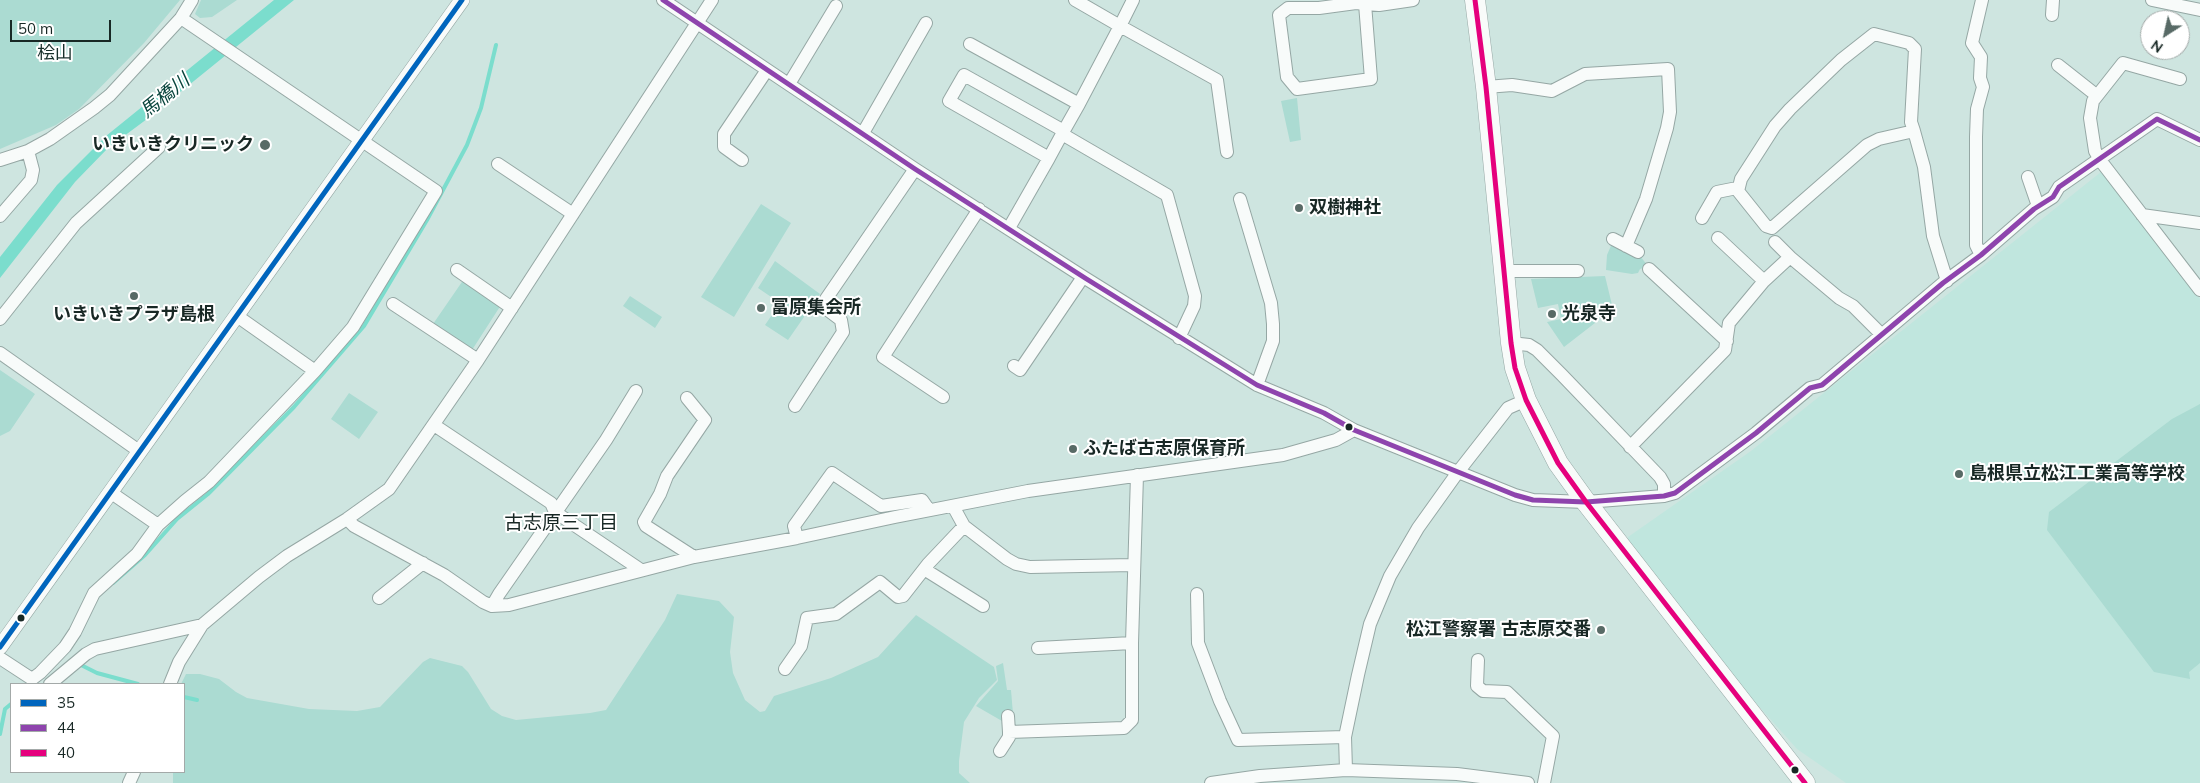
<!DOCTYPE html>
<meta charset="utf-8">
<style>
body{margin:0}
#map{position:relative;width:2200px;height:783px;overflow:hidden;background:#cee5e0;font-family:Mulish,sans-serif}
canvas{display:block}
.legend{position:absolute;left:10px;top:683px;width:175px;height:90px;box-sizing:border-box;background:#fff;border:1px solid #a3a9a8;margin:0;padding:6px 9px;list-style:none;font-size:15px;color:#182825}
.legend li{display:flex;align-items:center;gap:10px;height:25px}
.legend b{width:25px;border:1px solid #a3a9a8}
.north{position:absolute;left:2140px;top:10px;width:50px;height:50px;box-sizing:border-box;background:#fff;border:1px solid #a3a9a8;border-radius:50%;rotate:215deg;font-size:14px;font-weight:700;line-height:20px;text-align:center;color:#182825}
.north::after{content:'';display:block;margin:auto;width:18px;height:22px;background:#586a66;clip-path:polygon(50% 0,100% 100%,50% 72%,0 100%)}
.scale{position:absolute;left:10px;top:20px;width:101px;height:22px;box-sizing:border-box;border:2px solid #182825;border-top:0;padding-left:6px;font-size:15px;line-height:18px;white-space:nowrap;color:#182825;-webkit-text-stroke:4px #fff;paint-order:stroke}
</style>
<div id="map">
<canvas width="2200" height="783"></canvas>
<ul class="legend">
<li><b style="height:6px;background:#0065bd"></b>35</li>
<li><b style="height:6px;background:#8e44ad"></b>44</li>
<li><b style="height:6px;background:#e5007d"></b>40</li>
</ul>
<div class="north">N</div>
<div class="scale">50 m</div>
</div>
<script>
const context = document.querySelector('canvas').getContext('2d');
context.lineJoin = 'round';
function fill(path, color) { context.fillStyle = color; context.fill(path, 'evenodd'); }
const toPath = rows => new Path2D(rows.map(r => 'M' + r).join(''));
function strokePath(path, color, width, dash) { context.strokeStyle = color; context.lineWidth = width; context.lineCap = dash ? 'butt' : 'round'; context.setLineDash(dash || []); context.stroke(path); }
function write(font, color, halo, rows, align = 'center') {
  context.font = font + ' Mulish,"Noto Sans JP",sans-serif'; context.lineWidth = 4; context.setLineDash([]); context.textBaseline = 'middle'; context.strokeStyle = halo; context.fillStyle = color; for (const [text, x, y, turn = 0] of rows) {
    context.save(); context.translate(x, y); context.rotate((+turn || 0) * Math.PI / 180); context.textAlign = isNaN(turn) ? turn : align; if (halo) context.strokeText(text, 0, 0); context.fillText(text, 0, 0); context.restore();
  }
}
fill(toPath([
 [2101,172,2200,299,2200,783,1846,783,1797,749,1748,694,1628,542,1628,537,1751,451]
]), '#c0e6de');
fill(toPath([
 [0,0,180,0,144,43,79,109,56,125,0,149],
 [201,0,237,0,212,17,200,18,195,14],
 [1297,98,1301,140,1290,142,1281,101],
 [761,204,791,223,734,317,701,297],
 [1613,241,1640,256,1648,266,1640,269,1638,273,1632,274,1606,270,1607,255],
 [775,261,820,294,788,340,765,325,780,303,758,288],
 [1605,276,1613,309,1564,347,1547,322,1561,319,1558,304,1538,308,1531,279],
 [464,279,501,305,472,350,433,324],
 [630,296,662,317,655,328,623,306],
 [0,370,35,394,10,431,0,436],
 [349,393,378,412,359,439,331,419],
 [2200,404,2200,663,2189,672,2190,679,2154,672,2047,530,2049,512,2172,419],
 [677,594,719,601,734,617,730,652,733,673,745,700,760,712,765,711,774,696,831,678,878,657,916,615,994,667,997,680,979,698,964,722,959,761,959,773,970,783,173,783,173,772,184,772,184,684,181,684,186,674,200,674,219,679,236,692,247,698,309,709,357,711,380,707,423,662,430,658,462,666,468,672,491,709,502,716,516,720,590,713,606,710,665,620],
 [1003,663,1007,690,1011,690,1013,714,1002,715,1002,721,976,706,998,681,996,666]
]), '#abdbd2');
fill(toPath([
 [274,0,294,0,147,119,108,148,75,182,0,278,0,257,57,185,106,136]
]), '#7bddcd');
strokePath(toPath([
 [113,583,145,555,177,519,208,494,294,407,364,326,427,220,467,145,481,108,496,45],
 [79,664,97,673,138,684],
 [184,697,197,700],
 [0,734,5,709,11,704]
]), '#7bddcd', 4);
const minor = toPath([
 [663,0,915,169,1085,278,1257,385,1324,413,1354,430,1515,495,1533,500,1586,502,1664,496,1675,493,1756,433,1810,388,1822,385,1943,283,1981,255,2034,209,2053,197,2059,187,2157,119,2200,140],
 [1075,0,1120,26,1079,104],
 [1133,0,1120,26,1217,80,1227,152],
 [2152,0,2200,10],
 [1365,4,1371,79,1297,89,1287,77,1279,15,1288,8,1319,8,1356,3,1365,4,1379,5,1413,0],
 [2052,15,2053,0],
 [181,18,436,191,353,327,315,371],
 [970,44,1079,104,1062,134],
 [2058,65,2096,95],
 [2180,79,2123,63,2093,101,2090,118,2095,151,2100,160,2200,290],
 [789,84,836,6],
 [1486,87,1512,85,1552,91,1585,74,1668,69,1670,112,1667,128,1646,199,1626,246],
 [1914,131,1879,139,1867,145,1772,228,1766,226,1738,191,1741,179,1775,126,1790,109,1841,60,1874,34,1909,43,1915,49,1911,122,1914,131,1924,167,1933,236,1947,281],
 [863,133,926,23],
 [1049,158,1062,134,1167,195,1195,296,1194,306,1179,338],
 [0,160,28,151,50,139,94,108,110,95,181,18,192,0],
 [742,160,724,147,724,134,767,70],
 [498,164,573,214],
 [2028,177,2038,206],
 [1240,199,1271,303,1273,324,1273,341,1257,385],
 [2142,215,2200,223],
 [0,216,31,180,33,170,28,151],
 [1702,218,1717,192,1737,188],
 [1009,228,1049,158,949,101,964,75,1064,131],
 [1718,238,1764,281],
 [1613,239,1638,252],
 [1775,242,1790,257],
 [1981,255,1976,245,1976,137,1977,109,1983,87,1980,78,1981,57,1972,43,1982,0],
 [1649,269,1727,341],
 [457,270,512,308],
 [1503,271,1578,271],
 [393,304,478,360],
 [0,319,76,223,159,147],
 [1511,343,1529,345,1537,350,1562,375,1660,477,1664,484,1664,496],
 [0,353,139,451],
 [1014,366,1020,370,1083,277],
 [943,397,883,357,979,209],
 [687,398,705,420,667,476,660,494,644,522,646,526,694,557],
 [795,406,843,332,841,320,829,311,826,299,915,169],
 [434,425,551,503,555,512,641,570],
 [1630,447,1725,350,1729,323,1764,281,1790,257,1839,298,1853,306,1881,334],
 [347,519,354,526,444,575,483,602,492,606,509,605,694,557,797,538,895,517,1028,491,1283,455,1336,440,1354,430],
 [158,525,185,501,209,482,315,371,237,316],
 [964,526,1007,559,1016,564,1030,567,1133,565],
 [797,538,794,526,832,473,881,506,922,500,929,510],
 [924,569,983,606],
 [1197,594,1198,643,1220,701,1238,740,1345,737],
 [379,598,423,563],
 [492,606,499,594,606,440,636,391],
 [1132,643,1137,475],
 [0,658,32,679,40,673,65,647,75,632,94,593,137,554,158,525,110,492],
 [1478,660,1477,686,1483,691,1507,692,1553,736,1544,783],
 [785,669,801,646,807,618,836,614,880,582,898,597,903,596,928,564,964,526,953,506],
 [50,684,86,654,95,649,202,625],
 [170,684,179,662,202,625,259,577,287,556,347,519,389,489,478,360,712,0],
 [1008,716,1009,732],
 [1000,751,1009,737,1009,732,1124,728,1132,720,1132,643,1038,648],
 [1346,770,1345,737,1358,675,1370,624,1390,576,1418,528,1458,472,1508,408,1526,400],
 [129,783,134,772],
 [1211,783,1260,776,1346,770,1457,774,1528,783]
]);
const tertiary = toPath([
 [0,647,462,0]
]);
const trunk = toPath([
 [1475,0,1486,87,1511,343,1515,368,1526,400,1558,463,1586,502,1805,783]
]);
strokePath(minor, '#95a7a4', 14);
strokePath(tertiary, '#95a7a4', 16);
strokePath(trunk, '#95a7a4', 21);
strokePath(minor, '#f8fbfa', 12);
strokePath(tertiary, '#f8fbfa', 15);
strokePath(trunk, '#f8fbfa', 20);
strokePath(toPath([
 [0,647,462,0]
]), '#0065bd', 5);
strokePath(toPath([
 [663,0,915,169,1085,278,1257,385,1324,413,1354,430,1515,495,1533,500,1586,502,1664,496,1675,493,1756,433,1810,388,1822,385,1943,283,1981,255,2034,209,2053,197,2059,187,2157,119,2200,140]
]), '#8e44ad', 5);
strokePath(toPath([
 [1475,0,1486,87,1511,343,1515,368,1526,400,1558,463,1586,502,1805,783]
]), '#e5007d', 5);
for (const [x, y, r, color] of [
 [265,145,6,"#586a66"],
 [1299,208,5,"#586a66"],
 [134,296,5,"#586a66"],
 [761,308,5,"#586a66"],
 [1552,314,5,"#586a66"],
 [1349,427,4.5,"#182825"],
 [1073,449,5,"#586a66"],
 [1959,474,5,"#586a66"],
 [21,618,4.5,"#182825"],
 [1601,630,5,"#586a66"],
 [1795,770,4.5,"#182825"]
]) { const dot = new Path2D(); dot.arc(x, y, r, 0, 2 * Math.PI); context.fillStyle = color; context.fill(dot); strokePath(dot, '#fff', 2); }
write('18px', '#19302c', '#fff', [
 ["桧山",55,54]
]);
write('bold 18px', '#182825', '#fff', [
 ["いきいきクリニック",254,145,"right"],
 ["双樹神社",1309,208],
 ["冨原集会所",771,308],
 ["光泉寺",1562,314],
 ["いきいきプラザ島根",134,315,"center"],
 ["ふたば古志原保育所",1083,449],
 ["島根県立松江工業高等学校",1969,474],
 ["松江警察署 古志原交番",1591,630,"right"]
], 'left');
write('italic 19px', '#08443c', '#fff', [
 ["馬橋川",165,96,-39]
]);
write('19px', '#182825', '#fff', [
 ["古志原三丁目",561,523]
]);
</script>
